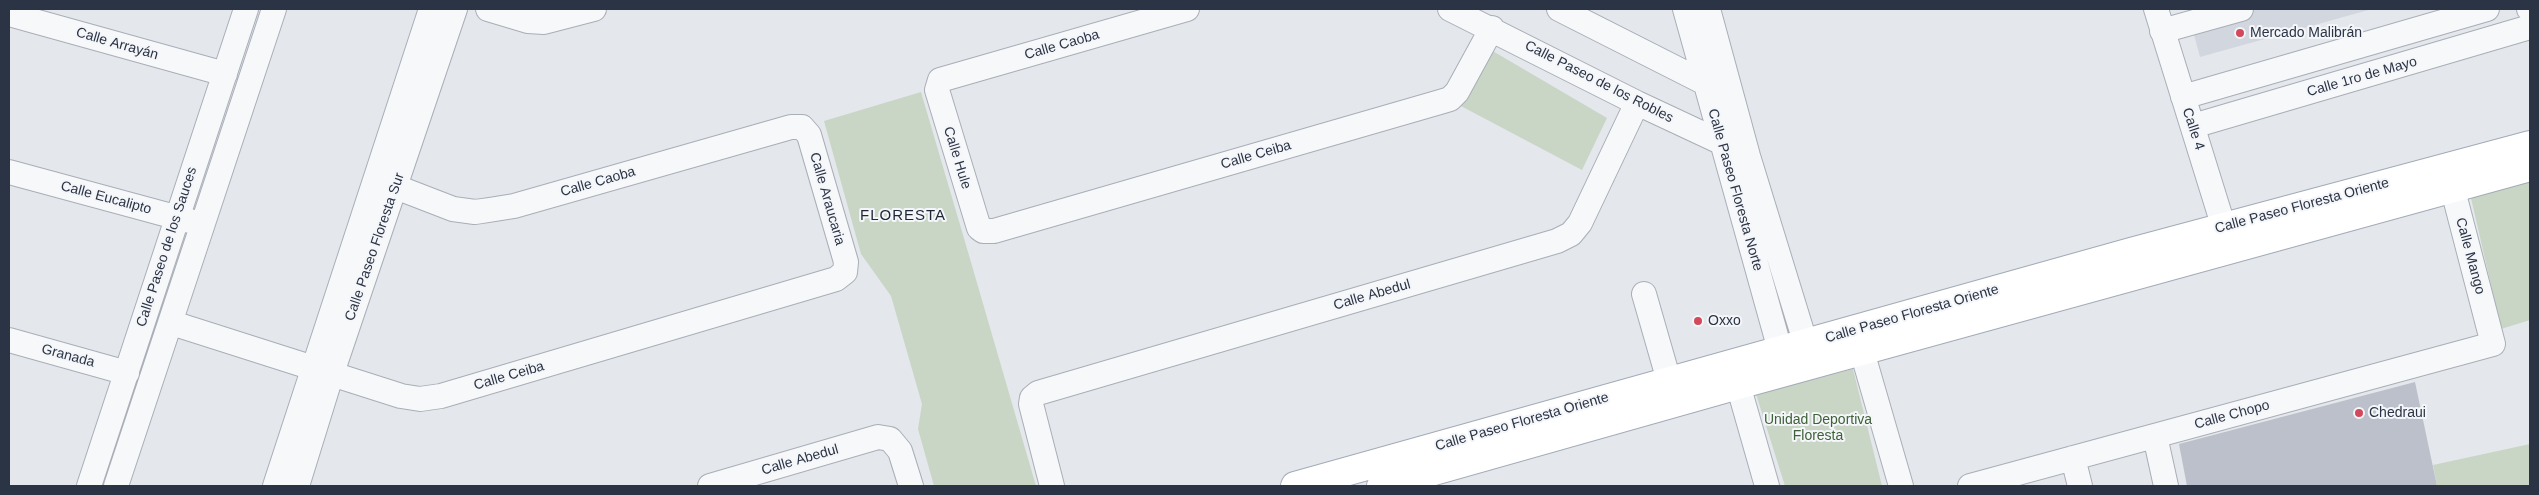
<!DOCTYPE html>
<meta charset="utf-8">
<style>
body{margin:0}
#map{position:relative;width:2539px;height:495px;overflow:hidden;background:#e4e7ec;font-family:Arial,sans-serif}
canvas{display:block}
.frame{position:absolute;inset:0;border:10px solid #2b3445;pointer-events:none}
</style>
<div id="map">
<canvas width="2539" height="495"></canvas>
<div class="frame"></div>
</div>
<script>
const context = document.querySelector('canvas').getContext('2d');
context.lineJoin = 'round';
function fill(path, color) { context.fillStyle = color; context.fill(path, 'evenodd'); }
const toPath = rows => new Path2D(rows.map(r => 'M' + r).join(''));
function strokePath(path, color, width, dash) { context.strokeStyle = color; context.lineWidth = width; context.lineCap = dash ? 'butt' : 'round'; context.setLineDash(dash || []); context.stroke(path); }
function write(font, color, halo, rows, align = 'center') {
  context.font = font + ' Arial,sans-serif'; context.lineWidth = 4; context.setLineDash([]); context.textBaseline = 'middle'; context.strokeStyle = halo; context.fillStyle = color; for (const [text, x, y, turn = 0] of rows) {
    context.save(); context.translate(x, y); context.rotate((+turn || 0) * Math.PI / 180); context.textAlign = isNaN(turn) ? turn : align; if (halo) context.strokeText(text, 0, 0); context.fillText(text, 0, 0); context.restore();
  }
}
fill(toPath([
 [2187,9,2372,9,2200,57]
]), '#d2d6de');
fill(toPath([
 [1491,50,1607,118,1582,170,1459,105],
 [921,92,968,252,1036,486,934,486,918,429,922,404,891,296,861,254,824,121],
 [2530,180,2530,320,2501,329,2471,198],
 [1853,369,1882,486,1785,486,1756,394],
 [2530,444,2530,486,2437,486,2433,465]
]), '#c9d6c5');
fill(toPath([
 [2415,382,2437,486,2187,486,2179,444]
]), '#bbc0ca');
const minor = toPath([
 [488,9,528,21,544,22,594,9],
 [1187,9,940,80,937,90,979,228,983,231,994,231,1440,102,1450,99,1457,92,1492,28],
 [1450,9,1637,103,1731,147],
 [1559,9,1713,87],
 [1685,9,1785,368],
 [1708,9,1748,156,1811,361],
 [2156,9,2229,244],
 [2529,9,2530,10],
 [9,14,225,74],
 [2162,31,2241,9],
 [2183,97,2487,9],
 [2193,126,2530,27],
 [9,172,190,221],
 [1644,294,1669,381],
 [172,323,401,396,420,399,441,396,836,279,845,272,846,262,809,135,802,127,791,127,514,206,489,210,475,212,453,209,396,187],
 [1857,334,1901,486],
 [9,340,127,373],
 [1733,367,1767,486],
 [2155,436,2166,486],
 [2073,458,2080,486],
 [89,486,246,9],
 [116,486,274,9],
 [275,486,431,9],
 [297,486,332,373,455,9],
 [710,486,878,437,890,439,900,451,911,486],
 [1052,486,1031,404,1032,398,1038,393,1557,241,1571,234,1580,223,1637,103],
 [1970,486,2493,344,2448,171]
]);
const major = toPath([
 [1295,486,2131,252,2530,145],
 [1381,486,1738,385,2530,167]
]);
strokePath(minor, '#a9aeb7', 26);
strokePath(major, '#a3abb8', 30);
strokePath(minor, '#f7f8fa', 24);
strokePath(major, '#fff', 28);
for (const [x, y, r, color] of [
 [2240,33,5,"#d1495b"],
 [1698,321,5,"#d1495b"],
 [2359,413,5,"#d1495b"]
]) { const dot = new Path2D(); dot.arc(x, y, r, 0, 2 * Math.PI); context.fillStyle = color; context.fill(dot); strokePath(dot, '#f4f6f9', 2); }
write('14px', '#2b3445', '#f4f6f9', [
 ["Mercado Malibrán",2250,33],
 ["Oxxo",1708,321],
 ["Chedraui",2369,413]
], 'left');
write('14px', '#2b3445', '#f4f6f9', [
 ["Calle Arrayán",117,44,16],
 ["Calle Caoba",1062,45,-16],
 ["Calle 1ro de Mayo",2362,77,-16],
 ["Calle Paseo de los Robles",1599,82,27],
 ["Calle 4",2193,129,72],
 ["Calle Ceiba",1256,155,-16],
 ["Calle Hule",957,158,73],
 ["Calle Caoba",598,182,-16],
 ["Calle Paseo Floresta Norte",1735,190,74],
 ["Calle Eucalipto",106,198,15],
 ["Calle Araucaria",827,199,74],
 ["Calle Paseo Floresta Oriente",2302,206,-15],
 ["Calle Paseo de los Sauces",167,247,-72],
 ["Calle Paseo Floresta Sur",375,247,-71],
 ["Calle Mango",2470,256,75],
 ["Calle Abedul",1372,295,-16],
 ["Calle Paseo Floresta Oriente",1912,314,-16],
 ["Granada",68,356,15],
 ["Calle Ceiba",509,376,-16],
 ["Calle Chopo",2232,415,-15],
 ["Calle Paseo Floresta Oriente",1522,422,-16],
 ["Calle Abedul",800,460,-16]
]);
write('14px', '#3f6138', '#f4f6f9', [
 ["Unidad Deportiva",1818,420],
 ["Floresta",1818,436]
]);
context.letterSpacing = '1px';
write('15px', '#1d2536', '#f4f6f9', [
 ["FLORESTA",903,216]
]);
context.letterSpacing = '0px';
</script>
